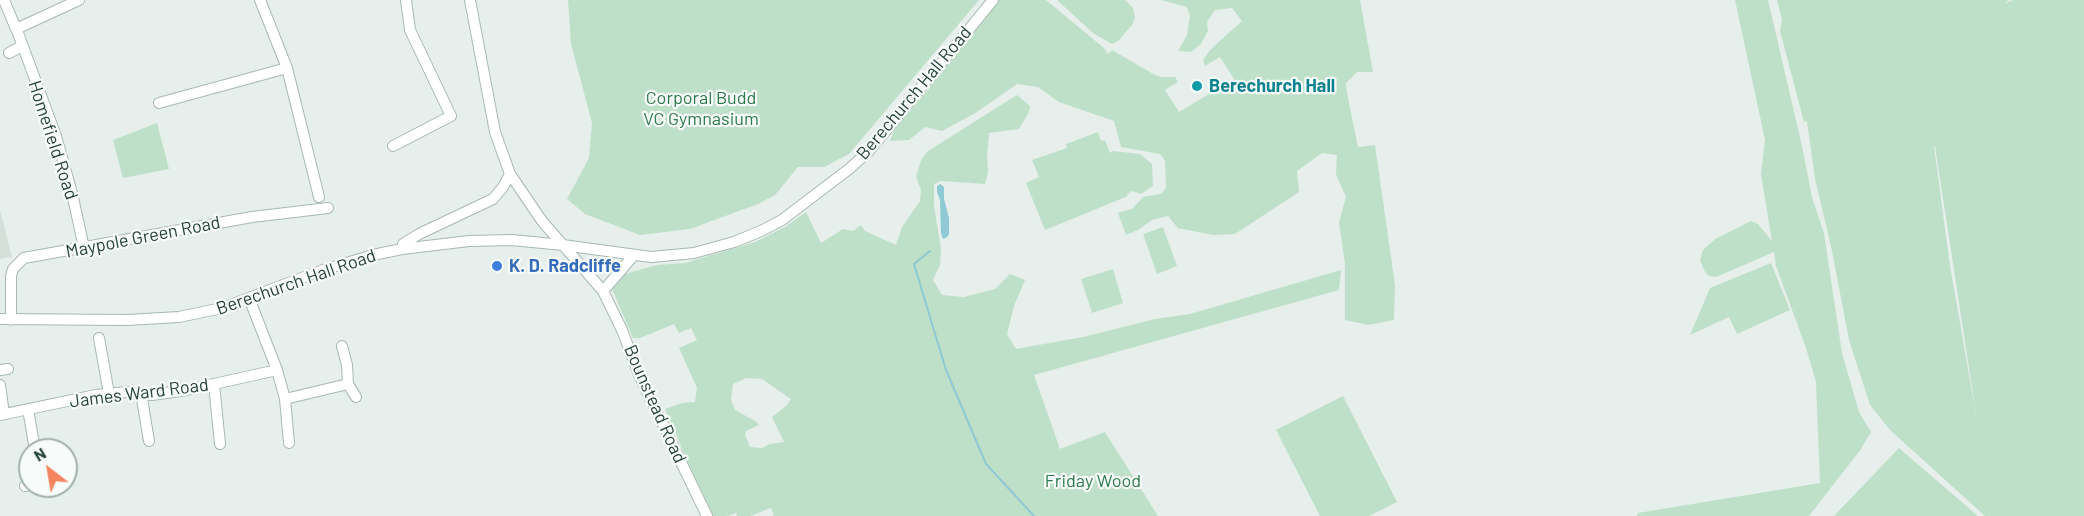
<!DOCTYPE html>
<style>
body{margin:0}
#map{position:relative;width:2084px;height:516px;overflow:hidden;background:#e6efeb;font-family:Barlow,sans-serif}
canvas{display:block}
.north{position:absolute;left:18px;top:438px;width:60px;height:60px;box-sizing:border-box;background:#f7fbf9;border:2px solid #a3b1ad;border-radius:50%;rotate:329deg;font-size:16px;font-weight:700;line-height:24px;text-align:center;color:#24423a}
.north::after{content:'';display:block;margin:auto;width:21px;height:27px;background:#f4845f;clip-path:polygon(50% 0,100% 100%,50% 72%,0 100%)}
</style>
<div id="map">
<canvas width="2084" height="516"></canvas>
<div class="north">N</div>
</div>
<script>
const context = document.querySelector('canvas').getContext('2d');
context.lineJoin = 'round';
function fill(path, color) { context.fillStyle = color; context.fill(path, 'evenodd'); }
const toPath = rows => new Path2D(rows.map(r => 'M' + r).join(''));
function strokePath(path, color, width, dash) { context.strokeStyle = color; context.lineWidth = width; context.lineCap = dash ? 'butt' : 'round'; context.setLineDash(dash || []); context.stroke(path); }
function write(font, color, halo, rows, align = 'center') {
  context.font = font + ' Barlow,sans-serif'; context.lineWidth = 4.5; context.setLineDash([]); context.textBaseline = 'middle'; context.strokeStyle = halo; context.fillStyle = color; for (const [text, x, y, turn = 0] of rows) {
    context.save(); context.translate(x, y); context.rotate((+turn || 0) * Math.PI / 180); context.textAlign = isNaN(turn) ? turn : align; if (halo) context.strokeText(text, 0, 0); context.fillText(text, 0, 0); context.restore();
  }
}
fill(toPath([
 [0,210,12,257,0,259]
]), '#d4dfda');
fill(toPath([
 [568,0,979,0,849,154,824,167,798,167,775,195,758,204,690,229,640,235,585,214,567,199,589,158,592,123,571,44],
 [999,0,1046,0,1104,48,1108,54,1112,50,1155,75,1161,77,1175,77,1178,82,1165,90,1179,112,1234,79,1220,57,1205,66,1203,60,1211,49,1242,21,1232,8,1215,10,1207,22,1208,31,1201,44,1191,52,1178,51,1187,35,1190,16,1187,7,1161,0,1360,0,1373,72,1357,72,1346,83,1347,93,1358,147,1375,145,1395,285,1394,320,1368,325,1345,320,1345,264,1339,222,1346,197,1336,175,1337,155,1322,153,1297,171,1299,192,1235,234,1213,235,1178,228,1168,216,1152,220,1138,230,1126,235,1118,213,1132,209,1143,197,1161,194,1166,188,1165,161,1160,154,1121,147,1114,121,1059,102,1038,87,1017,84,974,114,942,131,925,127,909,140,890,141,895,127,928,90,948,59],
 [1057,0,1125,0,1133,8,1135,18,1132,25,1118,41,1112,44,1093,33],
 [1735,0,1768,0,1802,146,1812,197,1824,233,1842,353,1859,412,1871,432,1861,449,1809,516,1637,516,1638,513,1820,483,1816,382,1806,348,1776,266,1774,252,1716,277,1709,276,1705,272,1700,260,1703,250,1715,239,1751,221,1758,224,1772,241,1761,174,1765,140],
 [1777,0,2009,0,2004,4,2013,0,2084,0,2084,516,1985,516,1890,430,1870,405,1849,340,1832,251,1815,179,1807,121,1804,122,1780,31,1782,20],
 [1934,146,1935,146,1977,420,1950,266],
 [1017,95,1030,106,1029,112,1019,129,989,133,987,157,988,172,985,184,941,181,934,184,934,206,941,249,940,265,933,280,942,295,964,297,995,289,1010,274,1025,280,1014,306,1007,334,1016,349,1083,337,1155,319,1190,314,1341,270,1339,290,1034,375,1060,449,1105,432,1158,516,774,516,771,508,750,516,737,516,736,513,727,516,711,516,665,409,682,403,695,402,697,388,679,348,697,340,691,328,679,333,674,324,640,338,633,338,612,289,613,282,617,277,635,271,657,265,685,263,755,242,785,227,806,212,821,243,843,229,853,231,861,225,865,231,896,245,902,227,920,201,921,190,916,177,921,160,928,151],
 [746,378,762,379,791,399,787,405,772,417,784,442,770,444,762,448,750,447,745,435,746,431,759,425,757,422,735,410,731,400,733,384],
 [157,123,169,169,123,178,113,140],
 [1098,132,1101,141,1105,140,1110,153,1113,151,1140,154,1152,164,1153,186,1141,194,1132,191,1127,194,1128,196,1045,230,1026,183,1039,177,1032,160,1067,148,1066,144],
 [1163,227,1177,266,1157,274,1143,234],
 [1771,263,1790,310,1737,334,1729,317,1690,335,1710,288],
 [1113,269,1123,303,1092,313,1081,279],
 [1343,396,1397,502,1369,516,1320,516,1276,430],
 [1899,448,1907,455,1978,516,1834,516]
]), '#bfe0c8');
fill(toPath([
 [940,184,944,187,944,199,949,218,949,234,947,237,943,239,941,233,940,200,937,192,937,186]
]), '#8ec9d4');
strokePath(toPath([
 [930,251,914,264,946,370,986,464,1034,516]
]), '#8ec9d4', 2);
const minor = toPath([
 [4,0,16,29,79,0],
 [260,0,287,68,319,197],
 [470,0,495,132,510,174,542,221,603,291,622,330,639,375,707,516],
 [18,33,56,136,72,193,84,248],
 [9,53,22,46],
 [159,103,287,68],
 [393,146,451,116,410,30,406,0],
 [402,249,403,244,419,234,493,199,503,187,510,174],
 [603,291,634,255],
 [249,298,277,370,285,399,289,443],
 [0,319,127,320,179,317,222,308,323,270,373,255,402,249,469,241,512,240,563,245,651,257,694,253,734,242,761,231,782,220,849,169,869,151,993,0],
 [11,320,11,276,13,269,24,258,252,217,328,208],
 [99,338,109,394],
 [342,346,347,365,348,384],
 [0,370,8,369],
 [214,384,220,444],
 [0,385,4,414],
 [141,393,149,441],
 [285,399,348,384,356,397],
 [28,409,35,450],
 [0,415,96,395,127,392,152,395,187,390,277,370],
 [25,486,30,485]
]);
strokePath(minor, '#a8b8b2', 12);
strokePath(minor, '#fff', 10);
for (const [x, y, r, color] of [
 [1197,86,6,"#0f9aa8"],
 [497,266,6,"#3f7fe0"]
]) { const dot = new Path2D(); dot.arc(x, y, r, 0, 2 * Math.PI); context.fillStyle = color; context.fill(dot); strokePath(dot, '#f7fbf9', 2); }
write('bold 18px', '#0d838f', '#f7fbf9', [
 ["Berechurch Hall",1209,86]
], 'left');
write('18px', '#24423a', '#f7fbf9', [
 ["Berechurch Hall Road",914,93,-50],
 ["Homefield Road",53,140,72],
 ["Maypole Green Road",143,237,-11],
 ["Berechurch Hall Road",296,282,-19],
 ["James Ward Road",139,393,-7],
 ["Bounstead Road",655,404,66]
]);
write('18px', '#2d7a4b', '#f7fbf9', [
 ["Corporal Budd",701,98],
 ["VC Gymnasium",701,119],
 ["Friday Wood",1093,481]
]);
write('bold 18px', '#366cbe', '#f7fbf9', [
 ["K. D. Radcliffe",509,266]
], 'left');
</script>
